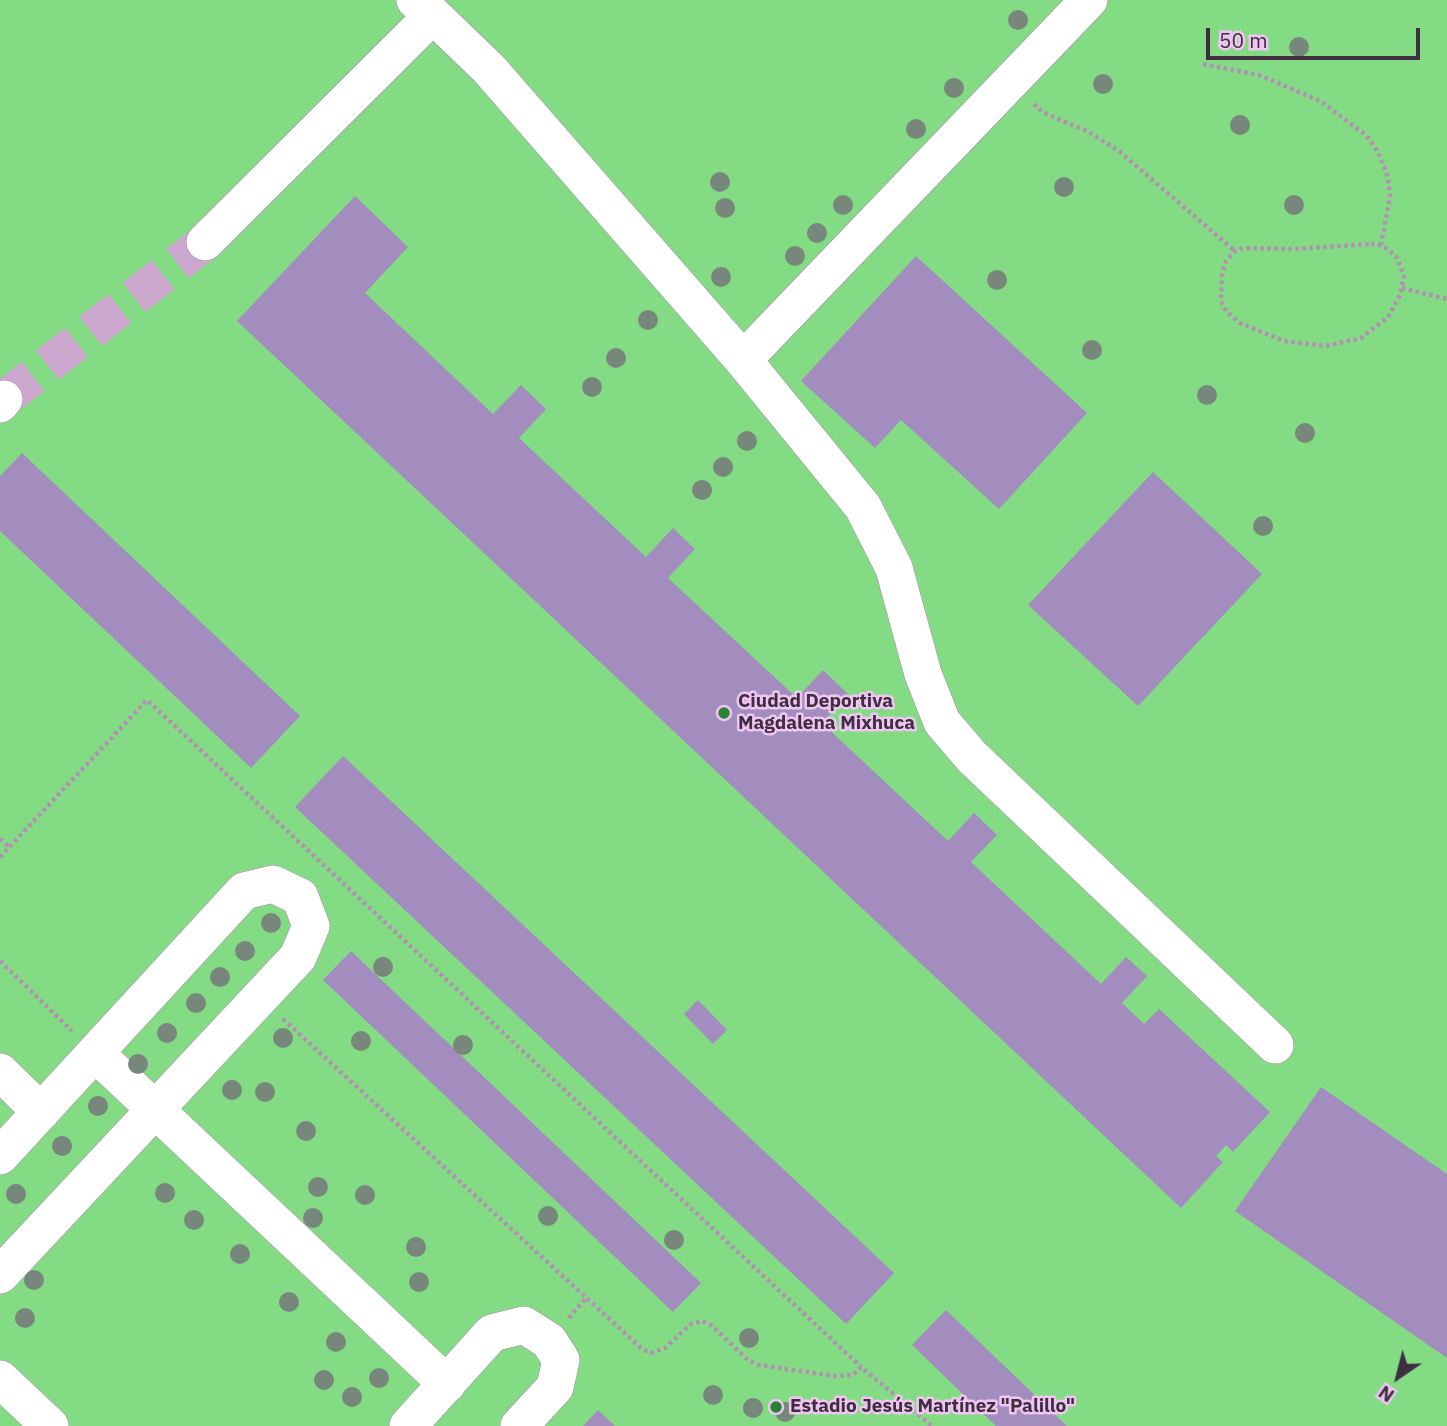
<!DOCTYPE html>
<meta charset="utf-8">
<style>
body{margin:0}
#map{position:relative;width:1447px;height:1426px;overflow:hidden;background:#efc5f1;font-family:"IBM Plex Sans",sans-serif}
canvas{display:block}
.north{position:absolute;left:1363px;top:1342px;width:70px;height:70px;-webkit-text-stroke:5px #efc5f1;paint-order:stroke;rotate:215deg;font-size:19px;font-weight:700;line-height:28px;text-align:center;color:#3e2e3f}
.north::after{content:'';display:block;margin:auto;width:24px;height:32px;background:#3e2e3f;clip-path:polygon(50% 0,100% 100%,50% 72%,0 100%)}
.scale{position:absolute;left:1206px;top:28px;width:214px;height:32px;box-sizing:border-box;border:4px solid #3e2e3f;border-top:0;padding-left:9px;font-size:21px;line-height:24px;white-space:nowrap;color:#3e2e3f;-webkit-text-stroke:5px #efc5f1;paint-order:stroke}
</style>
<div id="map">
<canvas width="1447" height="1426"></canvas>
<div class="north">N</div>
<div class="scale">50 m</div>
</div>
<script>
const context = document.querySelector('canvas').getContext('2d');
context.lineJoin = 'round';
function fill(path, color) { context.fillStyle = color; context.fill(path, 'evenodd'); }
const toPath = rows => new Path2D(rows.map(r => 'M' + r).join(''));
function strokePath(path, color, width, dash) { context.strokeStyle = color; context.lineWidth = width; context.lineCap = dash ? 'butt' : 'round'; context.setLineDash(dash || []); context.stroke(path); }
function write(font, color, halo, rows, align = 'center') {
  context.font = font + ' "IBM Plex Sans",sans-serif'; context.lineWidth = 5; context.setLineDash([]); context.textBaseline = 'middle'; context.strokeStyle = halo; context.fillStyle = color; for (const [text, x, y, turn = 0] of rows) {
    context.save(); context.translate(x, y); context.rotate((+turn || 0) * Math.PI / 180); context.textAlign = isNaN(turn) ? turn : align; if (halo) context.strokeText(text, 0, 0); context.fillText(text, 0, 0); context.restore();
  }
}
fill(toPath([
 [0,0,1447,0,1447,1426,0,1426]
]), '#83db84');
fill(toPath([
 [355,196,408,247,365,293,493,414,521,385,546,409,519,438,646,557,673,528,695,549,668,578,797,698,823,670,849,695,822,723,948,841,974,813,997,835,971,862,1101,984,1126,957,1147,976,1122,1003,1144,1024,1159,1009,1270,1112,1233,1152,1226,1145,1216,1156,1223,1162,1181,1208,237,321],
 [916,256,1087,413,999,509,901,420,875,448,801,381],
 [22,453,300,716,251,768,0,531,0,476],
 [1153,472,1262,574,1138,706,1028,605],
 [343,756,894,1273,846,1324,295,807],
 [351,951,701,1283,673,1312,323,980],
 [698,1000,727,1030,713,1044,684,1014],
 [1321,1087,1447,1174,1447,1358,1235,1211],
 [946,1310,1067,1426,996,1426,912,1345],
 [598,1410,615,1426,583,1426]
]), '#a38dbf');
strokePath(toPath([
 [4,399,205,242]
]), '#cca7cd', 37, [37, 18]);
const minor = toPath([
 [433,15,489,69,743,360,863,507,894,568,923,674,942,722,972,757,1275,1045],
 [205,242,433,15,415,0],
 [743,360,1089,0],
 [0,404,4,399],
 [95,1053,447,1384],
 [0,1072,41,1112],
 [0,1156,244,891,273,884,300,897,311,926,298,957,0,1275],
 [0,1379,50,1426],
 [408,1426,492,1333,524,1325,549,1341,561,1360,555,1387,519,1426]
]);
strokePath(minor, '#ac85ae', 38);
strokePath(toPath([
 [1203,64,1259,75,1320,101,1366,135,1378,152,1388,177,1390,197,1381,245],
 [1034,104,1042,112,1089,132,1120,152,1235,251],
 [1371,244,1381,245,1390,251,1397,258,1404,276,1400,295,1388,317,1361,338,1326,346,1284,341,1240,323,1227,312,1221,301,1222,274,1226,261,1235,251,1243,248,1294,249,1371,244],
 [1402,288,1447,299],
 [0,839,9,847],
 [0,857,147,700,861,1367],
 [0,961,72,1031],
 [283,1019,642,1349,651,1353,665,1348,691,1324,702,1321,711,1325,748,1360,759,1365,835,1376,853,1375,861,1367,932,1426],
 [569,1318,587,1297]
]), '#b291b4', 4.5, [3.5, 3.5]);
strokePath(minor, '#fff', 37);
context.fillStyle = '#78877b';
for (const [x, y] of [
 [1018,20],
 [1299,47],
 [1103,84],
 [954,88],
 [1240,125],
 [916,129],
 [720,182],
 [1064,187],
 [843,205],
 [1294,205],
 [725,208],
 [817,233],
 [795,256],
 [721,277],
 [997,280],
 [648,320],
 [1092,350],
 [616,358],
 [592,387],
 [1207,395],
 [1305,433],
 [747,441],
 [723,467],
 [702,490],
 [1263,526],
 [271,923],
 [245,951],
 [383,967],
 [220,977],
 [196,1003],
 [167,1033],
 [283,1038],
 [361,1041],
 [463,1045],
 [138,1064],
 [232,1090],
 [265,1092],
 [98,1106],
 [306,1131],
 [62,1146],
 [318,1187],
 [165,1193],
 [16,1194],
 [365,1195],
 [548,1216],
 [313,1218],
 [194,1220],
 [674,1240],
 [416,1247],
 [240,1254],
 [34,1280],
 [419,1282],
 [289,1302],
 [25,1318],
 [749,1338],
 [336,1342],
 [379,1378],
 [324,1380],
 [713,1395],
 [352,1397],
 [753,1408],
 [785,1412]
]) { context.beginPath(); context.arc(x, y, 10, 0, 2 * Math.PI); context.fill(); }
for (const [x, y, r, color] of [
 [724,713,7,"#2b8231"],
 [776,1407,7,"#2b8231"]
]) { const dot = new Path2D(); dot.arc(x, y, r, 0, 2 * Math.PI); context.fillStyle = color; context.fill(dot); strokePath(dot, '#efc5f1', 2.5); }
write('bold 19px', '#3e2e3f', '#efc5f1', [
 ["Ciudad Deportiva",738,702],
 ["Magdalena Mixhuca",738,724],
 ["Estadio Jesús Martínez \"Palillo\"",790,1407]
], 'left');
</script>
